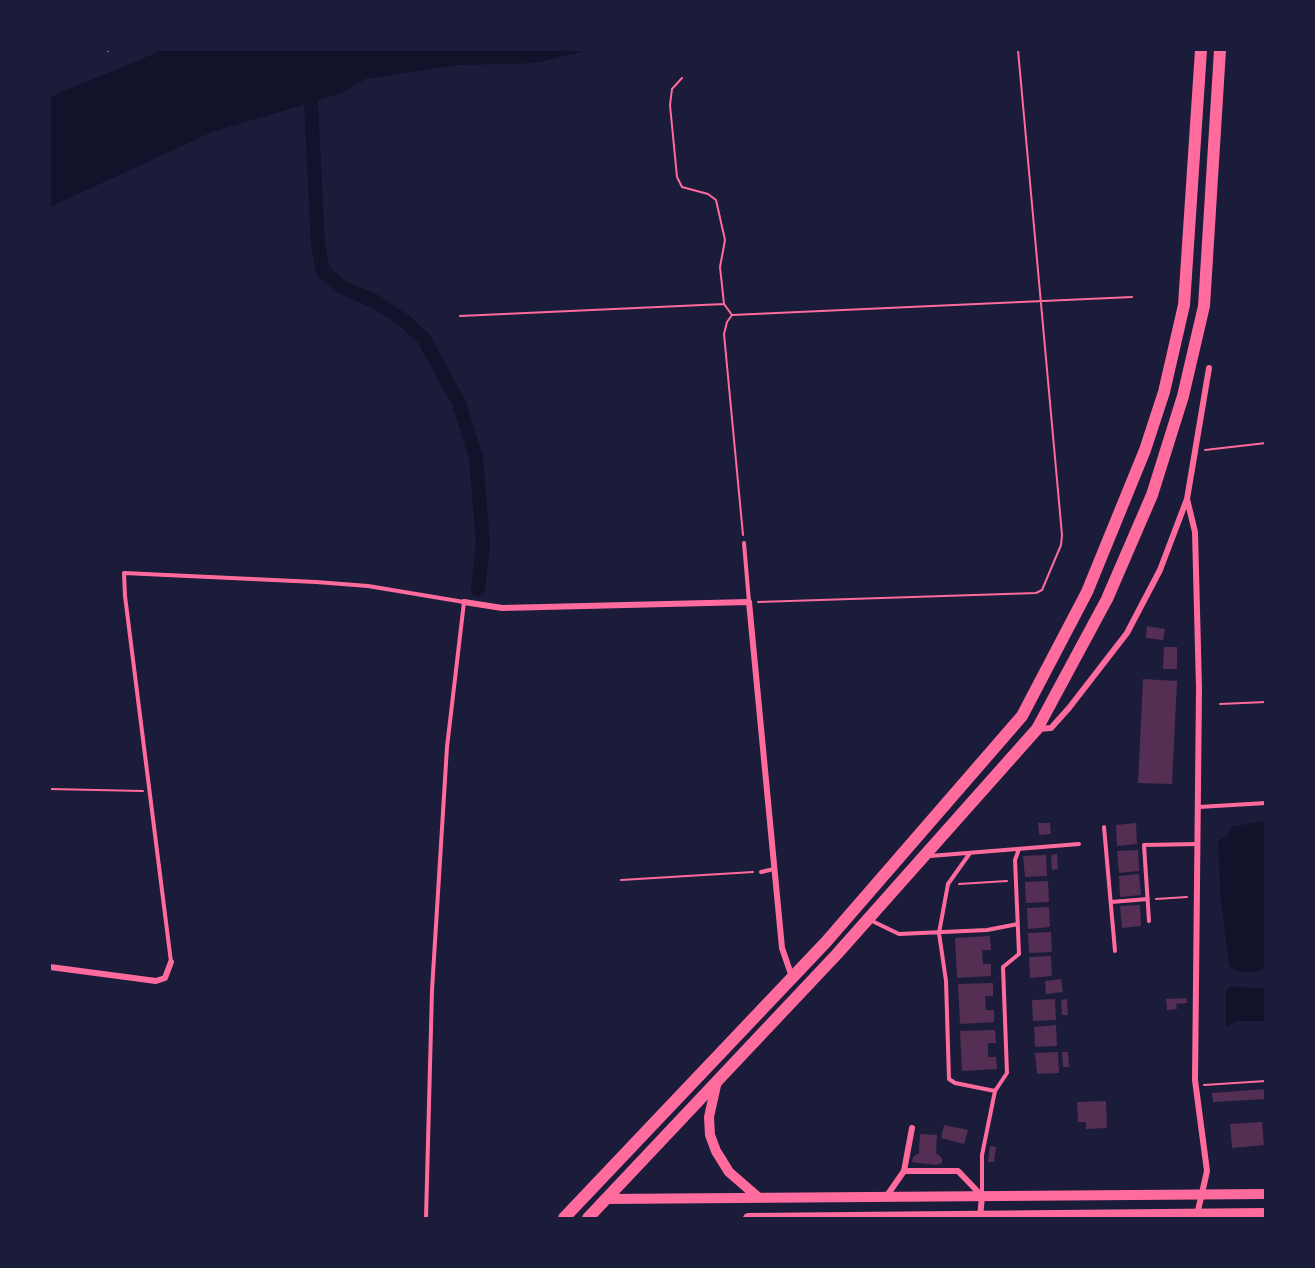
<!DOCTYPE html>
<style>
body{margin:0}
#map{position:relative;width:1315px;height:1268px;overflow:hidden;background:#1b1b3a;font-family:Lato,sans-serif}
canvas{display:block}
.frame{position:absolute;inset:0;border:51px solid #1b1b3a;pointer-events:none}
</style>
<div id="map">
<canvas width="1315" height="1268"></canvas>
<div class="frame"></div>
</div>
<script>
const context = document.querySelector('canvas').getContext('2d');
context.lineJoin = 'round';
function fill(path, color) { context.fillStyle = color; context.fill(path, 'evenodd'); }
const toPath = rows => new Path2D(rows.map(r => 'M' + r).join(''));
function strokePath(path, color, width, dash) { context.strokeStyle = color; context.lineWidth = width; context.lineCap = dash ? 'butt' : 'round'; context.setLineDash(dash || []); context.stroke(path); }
fill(toPath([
 [163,50,655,50,584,51,537,63,458,65,365,79,342,93,212,132,50,207,50,97],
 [1264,821,1265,968,1252,972,1236,971,1229,966,1221,901,1218,841,1228,835,1231,827],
 [1230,987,1265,988,1265,1021,1238,1021,1226,1027,1226,990]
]), '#12122b');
strokePath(toPath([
 [303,50,311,103,318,245,323,271,342,287,376,302,405,321,424,339,459,403,476,458,483,543,478,589]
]), '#12122b', 14);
fill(toPath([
 [1147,626,1165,629,1163,640,1146,638],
 [1164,647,1177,647,1177,669,1163,669],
 [1143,679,1177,681,1172,784,1138,783],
 [1038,823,1050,823,1051,834,1039,835],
 [1136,823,1137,844,1117,846,1116,825],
 [1138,850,1139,871,1119,873,1117,851],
 [1057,854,1058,869,1052,870,1051,855],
 [1046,855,1047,876,1025,877,1023,856],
 [1139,874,1141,895,1120,897,1119,876],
 [1048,881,1049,902,1026,903,1025,882],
 [1140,905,1141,926,1122,928,1120,906],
 [1049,907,1050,927,1028,929,1027,908],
 [1051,932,1052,952,1029,953,1028,933],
 [990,936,991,950,982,950,983,964,991,964,991,976,957,978,955,938],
 [1051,956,1052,976,1030,978,1029,957],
 [1061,979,1063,992,1046,994,1045,981],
 [993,983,993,996,985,996,986,1010,994,1010,994,1022,960,1024,958,984],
 [1186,998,1187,1003,1176,1004,1177,1009,1167,1010,1166,999],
 [1055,999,1056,1020,1033,1021,1032,1000],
 [1067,999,1068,1015,1062,1015,1061,1000],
 [1056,1025,1057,1046,1035,1047,1034,1027],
 [995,1030,996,1043,988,1043,988,1057,996,1057,997,1069,962,1071,960,1031],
 [1058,1052,1059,1073,1037,1074,1035,1053],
 [1062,1052,1068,1052,1069,1067,1063,1067],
 [1266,1089,1266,1099,1213,1102,1212,1093],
 [1106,1101,1107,1128,1086,1129,1086,1122,1078,1122,1077,1102],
 [1262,1122,1264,1145,1232,1148,1230,1124],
 [944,1125,968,1130,964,1144,941,1138],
 [920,1134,937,1135,936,1153,942,1158,942,1163,936,1165,912,1162,913,1157,919,1153],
 [990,1146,996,1147,994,1162,988,1162]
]), '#542f53');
strokePath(toPath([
 [108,50,108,51],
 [682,78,672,89,670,105,677,177,682,187,708,194,716,200,725,240,720,267,724,304,732,315],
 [460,316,724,304],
 [1205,450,1266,443],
 [743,535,724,334,727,322,732,315,1132,297],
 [758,602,1036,593,1042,590,1061,545,1062,535,1018,50],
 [1220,704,1266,702],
 [50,789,143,791],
 [621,880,753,872],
 [959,884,1007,881],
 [1156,899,1187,897],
 [1204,1085,1266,1081]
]), '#ff6b9d', 2);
strokePath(toPath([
 [744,543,749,602],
 [1199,807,1266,803],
 [1104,827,1115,951],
 [970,853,948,884,939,933,946,981,949,1079,955,1083,995,1091],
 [930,856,1079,844],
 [761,872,774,869],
 [1111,902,1148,899],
 [870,920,899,934,987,930,1018,924],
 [1149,921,1144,845,1198,844],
 [171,962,125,596,124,573,316,582,368,586,464,602,447,747,432,990,426,1218],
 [982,1194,982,1155,995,1091,1007,1073,1003,967,1019,954,1015,860,1019,849]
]), '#ff6b9d', 4);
strokePath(toPath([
 [1187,499,1195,532,1199,688,1195,1080,1207,1171,1197,1215],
 [464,602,502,608,749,602,782,948,792,977],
 [1038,729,1051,728,1069,708,1127,633,1160,570,1187,499,1209,368],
 [50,967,156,981,165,978,171,962],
 [904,1171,912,1128],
 [886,1197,904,1171,958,1171,982,1196,980,1218]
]), '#ff6b9d', 6);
strokePath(toPath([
 [717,1081,709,1117,710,1135,716,1151,729,1172,759,1198],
 [605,1199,1266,1194],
 [748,1218,1266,1213]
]), '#ff6b9d', 10);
strokePath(toPath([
 [564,1218,826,942,1022,716,1087,592,1145,450,1164,392,1184,305,1201,50],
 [588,1218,837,954,1037,729,1107,599,1152,495,1183,396,1204,306,1220,50]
]), '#ff6b9d', 12);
</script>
